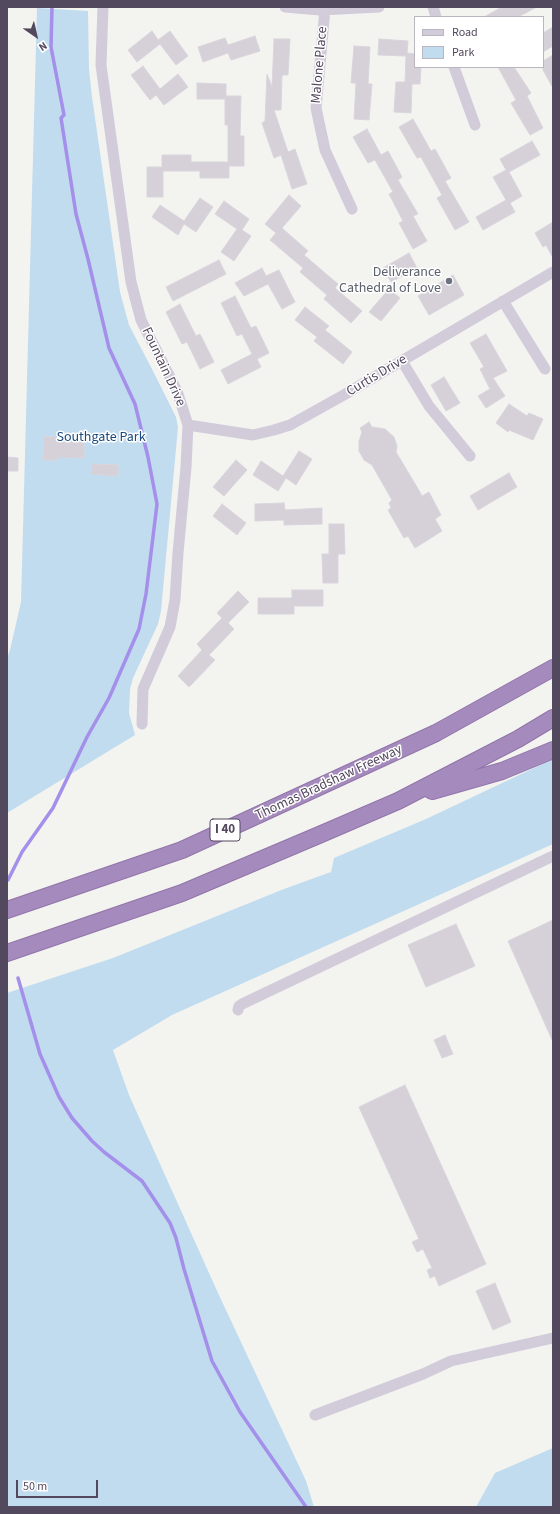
<!DOCTYPE html>
<style>
body{margin:0}
#map{position:relative;width:560px;height:1514px;overflow:hidden;background:#f3f3f0;font-family:"Source Sans 3",sans-serif}
canvas{display:block}
.frame{position:absolute;inset:0;border:8px solid #53495e;pointer-events:none}
.legend{position:absolute;left:414px;top:16px;width:130px;height:52px;box-sizing:border-box;background:#fff;border:1px solid #bab6bf;margin:0;padding:5px 7px;list-style:none;font-size:12px;color:#53495e}
.legend li{display:flex;align-items:center;gap:8px;height:20px}
.legend b{width:20px;border:1px solid #bab6bf}
.north{position:absolute;left:16px;top:16px;width:40px;height:40px;-webkit-text-stroke:3px #fff;paint-order:stroke;rotate:146deg;font-size:11px;font-weight:700;line-height:16px;text-align:center;color:#53495e}
.north::after{content:'';display:block;margin:auto;width:14px;height:18px;background:#53495e;clip-path:polygon(50% 0,100% 100%,50% 72%,0 100%)}
.scale{position:absolute;left:16px;top:1480px;width:82px;height:18px;box-sizing:border-box;border:2px solid #53495e;border-top:0;padding-left:5px;font-size:12px;line-height:14px;white-space:nowrap;color:#53495e;-webkit-text-stroke:3px #fff;paint-order:stroke}
</style>
<div id="map">
<canvas width="560" height="1514"></canvas>
<div class="frame"></div>
<ul class="legend">
<li><b style="height:5px;background:#d2cbda"></b>Road</li>
<li><b style="height:11px;background:#c1dcef"></b>Park</li>
</ul>
<div class="north">N</div>
<div class="scale">50 m</div>
</div>
<script>
const context = document.querySelector('canvas').getContext('2d');
context.lineJoin = 'round';
function fill(path, color) { context.fillStyle = color; context.fill(path, 'evenodd'); }
const toPath = rows => new Path2D(rows.map(r => 'M' + r).join(''));
function strokePath(path, color, width, dash) { context.strokeStyle = color; context.lineWidth = width; context.lineCap = dash ? 'butt' : 'round'; context.setLineDash(dash || []); context.stroke(path); }
function write(font, color, halo, rows, align = 'center') {
  context.font = font + ' "Source Sans 3",sans-serif'; context.lineWidth = 3; context.setLineDash([]); context.textBaseline = 'middle'; context.strokeStyle = halo; context.fillStyle = color; for (const [text, x, y, turn = 0] of rows) {
    context.save(); context.translate(x, y); context.rotate((+turn || 0) * Math.PI / 180); context.textAlign = isNaN(turn) ? turn : align; if (halo) context.strokeText(text, 0, 0); context.fillText(text, 0, 0); context.restore();
  }
}
fill(toPath([
 [37,8,88,11,89,69,92,97,120,292,129,325,154,373,176,417,178,427,161,611,158,624,133,678,130,689,129,713,135,735,7,813,7,659,10,650,21,602],
 [553,759,553,844,172,1015,113,1050,129,1095,218,1293,306,1481,314,1507,7,1507,7,993,113,958,284,889,331,872,334,858,426,819],
 [553,1448,553,1507,476,1507,495,1473]
]), '#c1dcef');
strokePath(toPath([
 [8,880,22,852,53,808,87,737,109,698,139,629,146,594,157,504,148,457,135,404,109,348,88,259,76,214,61,118,64,115,51,47,52,7],
 [18,978,40,1054,59,1097,72,1118,92,1141,104,1152,142,1181,170,1223,176,1238,184,1269,212,1361,240,1412,306,1507]
]), '#a48fea', 3.5);
const building = toPath([
 [502,7,537,7,518,17,484,17,502,7],
 [553,27,553,46,543,52,543,33,553,27],
 [152,31,158,40,170,31,188,56,176,65,160,44,137,62,128,50,152,31],
 [255,36,260,51,231,60,228,53,203,62,198,47,225,38,228,45,255,36],
 [274,39,290,39,288,75,282,75,281,110,274,110,288,152,295,149,307,184,292,189,281,155,274,158,262,123,265,121,267,74,272,87,274,39],
 [379,39,408,41,407,53,415,54,415,67,421,67,420,84,412,84,411,113,394,112,396,82,405,82,406,56,378,55,379,39],
 [354,46,370,47,368,84,372,84,369,120,354,119,356,83,351,83,354,46],
 [553,55,553,88,543,70,543,61,553,55],
 [143,66,160,89,178,74,188,87,164,105,156,95,150,100,131,75,143,66],
 [498,67,514,67,531,93,527,96,543,128,530,135,511,103,516,100,498,67],
 [197,83,226,84,226,96,241,96,240,136,244,136,244,166,229,166,229,178,200,178,200,171,163,171,163,197,147,197,147,167,162,167,162,155,191,155,191,162,228,162,228,125,225,125,225,99,197,99,197,83],
 [413,119,431,151,435,149,451,178,445,181,469,222,455,230,437,198,442,195,421,157,417,158,399,127,413,119],
 [367,129,381,155,388,151,402,177,398,180,418,214,413,216,427,241,413,249,399,223,403,221,389,194,393,192,375,160,368,163,353,137,367,129],
 [532,141,540,155,509,172,522,196,510,203,515,212,483,230,476,217,506,200,493,177,506,170,500,159,532,141],
 [289,195,301,206,282,228,308,251,304,255,338,284,335,288,362,311,351,323,324,299,327,295,300,272,303,268,270,240,276,233,265,224,289,195],
 [200,198,213,207,196,232,184,224,178,235,152,217,160,205,184,221,200,198],
 [224,201,249,219,242,230,251,236,234,261,221,252,237,229,215,214,224,201],
 [553,222,553,258,546,245,543,247,535,233,553,222],
 [409,253,417,268,391,282,383,268,409,253],
 [219,260,226,274,173,301,166,287,219,260],
 [262,268,266,276,279,270,295,302,282,309,268,284,244,296,235,283,262,268],
 [453,275,464,295,429,315,418,296,453,275],
 [389,289,400,298,381,321,369,312,389,289],
 [235,296,251,328,256,326,269,353,257,359,261,367,228,384,221,370,252,354,242,334,237,336,221,303,235,296],
 [180,304,196,336,200,334,214,362,200,369,187,342,182,344,166,312,180,304],
 [305,307,329,326,325,330,352,352,343,364,314,341,317,337,295,320,305,307],
 [486,334,507,371,493,378,505,396,486,408,478,396,490,389,480,369,484,367,470,343,486,334],
 [444,377,460,403,446,411,431,385,444,377],
 [509,404,527,416,529,413,543,419,533,440,509,430,508,432,496,423,509,404],
 [369,422,372,427,385,429,394,437,397,446,396,452,417,487,422,496,429,492,441,515,435,519,442,531,415,548,408,536,404,538,388,510,391,508,389,503,392,500,372,465,364,460,359,451,359,441,362,432,360,428,369,422],
 [44,437,58,437,58,441,84,442,84,458,58,457,58,460,43,460,44,437],
 [299,451,312,459,296,485,286,478,278,491,253,475,261,461,283,476,299,451],
 [7,457,18,458,18,471,7,471,7,457],
 [236,460,247,470,224,496,213,487,236,460],
 [92,464,118,465,118,476,91,474,92,464],
 [509,473,517,487,478,510,470,496,509,473],
 [284,503,285,510,322,508,322,524,284,525,284,520,255,521,255,504,284,503],
 [222,504,246,523,237,535,213,516,222,504],
 [329,524,344,524,345,554,338,554,338,583,323,583,322,554,329,554,329,524],
 [292,590,323,590,323,606,294,606,294,614,258,614,258,598,292,598,292,590],
 [238,591,249,602,228,623,234,629,209,655,215,660,189,687,178,676,202,650,197,644,222,618,217,613,238,591],
 [553,920,553,1042,508,941,553,920],
 [456,924,475,966,426,987,408,945,456,924],
 [445,1035,453,1054,442,1058,434,1040,445,1035],
 [405,1085,486,1264,439,1286,435,1276,430,1278,427,1270,432,1268,423,1249,417,1252,412,1242,419,1239,359,1107,405,1085],
 [495,1283,511,1322,493,1330,476,1291,495,1283]
]);
fill(building, '#d6d0d8');
strokePath(building, '#dad5dc', 1);
const highway = toPath([
 [432,791,502,771,553,750],
 [7,910,182,850,436,733,553,668],
 [7,953,182,893,319,835,398,801,518,739,553,718]
]);
strokePath(highway, '#9175a9', 18);
strokePath(toPath([
 [103,7,101,65,131,282,141,320,177,391,188,425,186,467,178,553,175,600,170,627,143,689,142,724],
 [285,7,320,10,379,7],
 [433,7,436,17],
 [325,9,316,108,325,150,352,209],
 [454,67,475,125],
 [503,301,545,369],
 [402,361,429,406,470,456],
 [188,425,253,435,274,430,290,425,342,396,553,272],
 [238,1010,239,1006,242,1004,553,856],
 [315,1415,423,1374,451,1361,553,1338]
]), '#d2cbda', 11);
strokePath(highway, '#a58abe', 16);
for (const [x, y, r, color] of [
 [449,281,4,"#6b7280"]
]) { const dot = new Path2D(); dot.arc(x, y, r, 0, 2 * Math.PI); context.fillStyle = color; context.fill(dot); strokePath(dot, '#fff', 1.5); }
for (const [x, y, w] of [
 [225,830,30]
]) { const box = new Path2D(); box.roundRect(x - w / 2, y - 11, w, 22, 3); context.fillStyle = '#fff'; context.fill(box); strokePath(box, '#53495e', 1); }
write('bold 13px', '#53495e', null, [
 ["I 40",225,830]
]);
write('14px', '#53495e', '#fff', [
 ["Malone Place",320,65,-85],
 ["Fountain Drive",163,367,65],
 ["Curtis Drive",377,376,-31],
 ["Thomas Bradshaw Freeway",329,783,-25]
]);
write('14px', '#5b616d', '#fff', [
 ["Deliverance",441,273],
 ["Cathedral of Love",441,289]
], 'right');
write('14px', '#1a4a7e', '#fff', [
 ["Southgate Park",101,438]
]);
</script>
